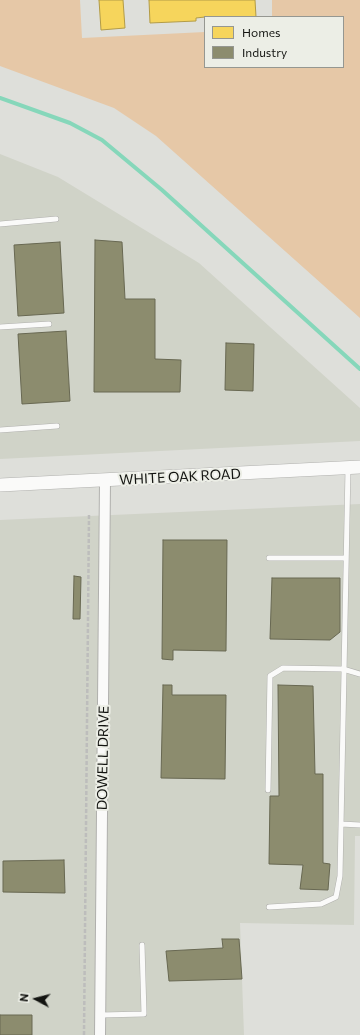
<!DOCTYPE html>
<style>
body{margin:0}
#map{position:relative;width:360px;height:1035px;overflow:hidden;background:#dedfda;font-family:Commissioner,sans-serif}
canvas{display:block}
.legend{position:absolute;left:204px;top:16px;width:140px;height:52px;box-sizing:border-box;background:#eceee6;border:1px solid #959791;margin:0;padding:5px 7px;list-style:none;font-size:12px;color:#131411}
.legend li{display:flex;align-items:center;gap:8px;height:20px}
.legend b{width:20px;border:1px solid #959791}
.north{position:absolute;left:16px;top:979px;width:40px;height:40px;-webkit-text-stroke:3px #eceee6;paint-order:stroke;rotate:277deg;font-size:11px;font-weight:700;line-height:16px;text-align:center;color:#131411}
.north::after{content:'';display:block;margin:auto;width:14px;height:18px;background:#131411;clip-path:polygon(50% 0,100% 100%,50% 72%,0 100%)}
</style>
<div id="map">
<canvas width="360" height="1035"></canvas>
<ul class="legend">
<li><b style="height:11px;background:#f6d55c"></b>Homes</li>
<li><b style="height:11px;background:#8c8c6e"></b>Industry</li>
</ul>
<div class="north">N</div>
</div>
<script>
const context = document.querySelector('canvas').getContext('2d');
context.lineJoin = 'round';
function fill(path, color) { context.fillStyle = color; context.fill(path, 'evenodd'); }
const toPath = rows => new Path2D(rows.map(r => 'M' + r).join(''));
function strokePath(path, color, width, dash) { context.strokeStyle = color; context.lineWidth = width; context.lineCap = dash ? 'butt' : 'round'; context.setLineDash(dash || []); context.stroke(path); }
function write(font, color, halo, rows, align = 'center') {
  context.font = font + ' Commissioner,sans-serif'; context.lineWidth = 4; context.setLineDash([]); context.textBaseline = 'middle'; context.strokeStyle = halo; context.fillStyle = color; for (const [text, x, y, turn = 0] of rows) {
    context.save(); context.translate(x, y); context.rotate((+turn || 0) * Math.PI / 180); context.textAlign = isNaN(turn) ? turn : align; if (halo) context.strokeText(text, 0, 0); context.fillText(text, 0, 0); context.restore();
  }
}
fill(toPath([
 [0,154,58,177,199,263,360,408,360,441,0,459],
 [360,504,360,836,355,836,354,925,240,923,244,1035,0,1035,0,520]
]), '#d0d3c8');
fill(toPath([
 [0,0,80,0,82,38,205,32,205,67,343,67,343,17,272,17,272,0,360,0,360,318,156,136,114,108,0,66]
]), '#e6c8a7');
const homes = toPath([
 [99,0,123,0,125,28,101,30,99,0],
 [149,0,255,0,256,17,205,17,196,18,196,21,150,23,149,0]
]);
fill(homes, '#f6d55c');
strokePath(homes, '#b29b46', 1);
const industry = toPath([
 [95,240,122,242,125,299,155,299,155,359,181,360,180,392,94,392,95,240],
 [60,242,64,313,18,316,14,245,60,242],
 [66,331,70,401,22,404,18,334,66,331],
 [226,343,254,344,253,391,225,390,226,343],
 [163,540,227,540,226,651,173,650,173,660,162,659,163,540],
 [74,576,81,577,80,619,73,619,74,576],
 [272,578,340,578,340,632,330,640,270,639,272,578],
 [163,685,172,685,172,695,226,695,225,779,161,778,163,685],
 [278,685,313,686,315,774,323,774,323,863,330,864,328,890,300,889,303,865,269,864,270,796,279,796,278,685],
 [64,860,65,893,3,892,3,861,64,860],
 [222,939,239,939,242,979,169,981,166,951,223,948,222,939],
 [0,1015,32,1015,32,1035,0,1035,0,1015]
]);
fill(industry, '#8c8c6e');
strokePath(industry, '#686852', 1);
strokePath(toPath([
 [0,98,70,123,102,140,162,190,360,369]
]), '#86d7ba', 4);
const service = toPath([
 [0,224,56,219],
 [0,327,49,324],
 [0,430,57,426],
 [269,558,346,558],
 [268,790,270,676,283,668,343,669,360,674],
 [341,824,360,825],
 [269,907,321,904,336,897,340,876,348,468],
 [101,1015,144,1014,142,945]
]);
const minor = toPath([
 [100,1035,105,481]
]);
const tertiary = toPath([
 [0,485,360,467]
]);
strokePath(service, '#b0b0ad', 6);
strokePath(minor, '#b0b0ad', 12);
strokePath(tertiary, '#b0b0ad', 14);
strokePath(toPath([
 [84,1035,89,515]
]), '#bdbdbc', 2.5, [4, 2]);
strokePath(service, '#fafaf9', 5);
strokePath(minor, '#fafaf9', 10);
strokePath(tertiary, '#fafaf9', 13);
write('14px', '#131411', '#eceee6', [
 ["WHITE OAK ROAD",180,477,-3],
 ["DOWELL DRIVE",103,758,-89]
]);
</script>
